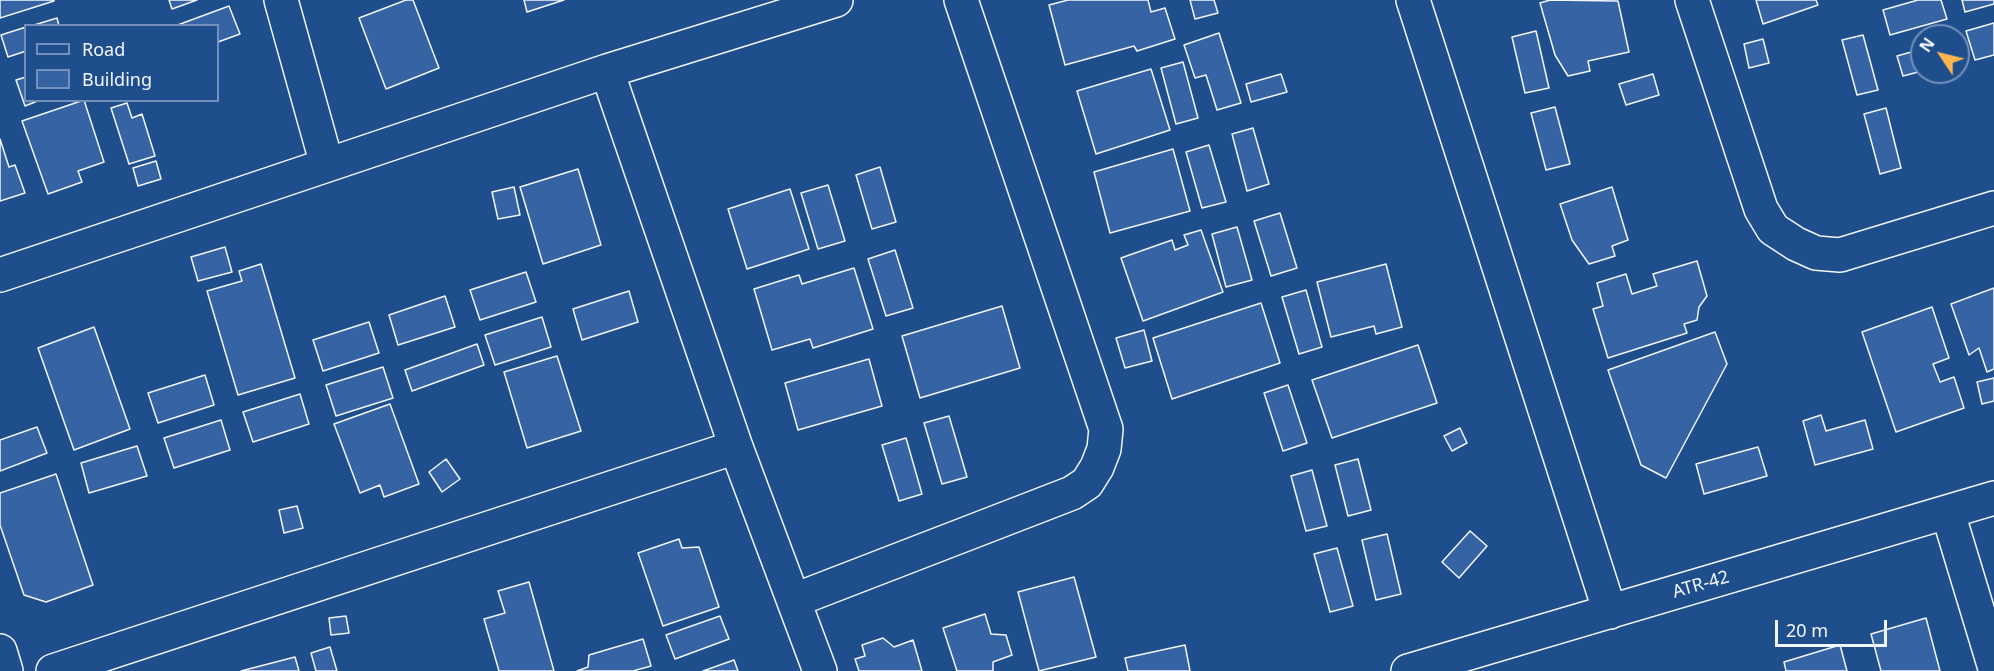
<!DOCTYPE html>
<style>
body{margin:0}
#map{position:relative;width:1994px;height:671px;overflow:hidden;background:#1f4e8c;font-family:"Noto Sans",sans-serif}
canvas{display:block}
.legend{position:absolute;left:24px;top:24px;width:195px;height:78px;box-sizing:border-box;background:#1f4e8c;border:2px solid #7391ba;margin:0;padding:8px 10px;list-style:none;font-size:18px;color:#f2f6ff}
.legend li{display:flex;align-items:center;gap:12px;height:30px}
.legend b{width:30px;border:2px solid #7391ba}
.north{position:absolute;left:1910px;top:24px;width:60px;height:60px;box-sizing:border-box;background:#1f4e8c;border:2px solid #7391ba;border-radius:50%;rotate:305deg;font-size:16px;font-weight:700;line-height:24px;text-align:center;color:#f2f6ff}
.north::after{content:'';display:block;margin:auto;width:21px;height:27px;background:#ffb74d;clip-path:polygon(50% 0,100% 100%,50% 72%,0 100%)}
.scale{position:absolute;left:1775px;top:620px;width:112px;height:27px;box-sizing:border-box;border:3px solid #f2f6ff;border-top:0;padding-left:8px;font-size:18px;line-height:21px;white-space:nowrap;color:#f2f6ff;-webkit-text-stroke:4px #1f4e8c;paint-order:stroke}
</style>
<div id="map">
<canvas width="1994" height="671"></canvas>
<ul class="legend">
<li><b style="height:8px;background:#1f4e8c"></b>Road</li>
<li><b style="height:16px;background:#3563a3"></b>Building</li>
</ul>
<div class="north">N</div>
<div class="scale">20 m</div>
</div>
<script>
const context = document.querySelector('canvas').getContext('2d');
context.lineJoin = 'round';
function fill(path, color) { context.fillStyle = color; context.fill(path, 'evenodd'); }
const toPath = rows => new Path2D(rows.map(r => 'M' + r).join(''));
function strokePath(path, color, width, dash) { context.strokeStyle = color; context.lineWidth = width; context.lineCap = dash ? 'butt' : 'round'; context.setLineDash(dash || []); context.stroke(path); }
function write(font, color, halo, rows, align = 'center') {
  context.font = font + ' "Noto Sans",sans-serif'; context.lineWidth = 4.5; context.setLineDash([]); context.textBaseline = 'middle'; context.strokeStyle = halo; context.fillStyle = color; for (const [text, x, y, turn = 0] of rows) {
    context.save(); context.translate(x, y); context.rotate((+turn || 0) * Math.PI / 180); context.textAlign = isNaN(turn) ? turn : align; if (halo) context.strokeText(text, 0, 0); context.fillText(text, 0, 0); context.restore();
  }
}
const building = toPath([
 [0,0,54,0,54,1,0,18,0,0],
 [169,0,197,0,172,9,169,0],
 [406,0,413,0,439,68,386,89,359,18,406,0],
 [524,0,564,0,527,12,524,0],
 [1068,0,1148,0,1151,12,1165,8,1175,39,1137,51,1134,46,1065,65,1049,5,1068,0],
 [1190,0,1214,0,1218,13,1195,19,1190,0],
 [1550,0,1618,1,1629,52,1588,61,1590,71,1568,76,1555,55,1540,3,1550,0],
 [1756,0,1816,0,1818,5,1763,24,1756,0],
 [1918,0,1941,0,1947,19,1890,35,1883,10,1918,0],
 [1962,0,1994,0,1994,4,1965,12,1962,0],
 [229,6,240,34,218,42,218,26,175,26,229,6],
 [57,18,59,26,31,26,57,18],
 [1994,23,1994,55,1975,60,1966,31,1994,23],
 [26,27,26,51,8,57,1,35,26,27],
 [1536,31,1549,88,1525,93,1512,37,1536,31],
 [1219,33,1241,103,1217,110,1206,75,1195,78,1184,45,1219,33],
 [1863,35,1878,90,1857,95,1842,40,1863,35],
 [1763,39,1769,63,1749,68,1744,44,1763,39],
 [1922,49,1922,71,1903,76,1897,56,1922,49],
 [1183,62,1198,118,1176,124,1161,68,1183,62],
 [1151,69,1170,130,1096,154,1077,91,1151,69],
 [1281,74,1287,92,1251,102,1246,84,1281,74],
 [1653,74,1659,95,1626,105,1619,84,1653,74],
 [26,77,26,100,40,100,25,106,16,80,26,77],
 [84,100,104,162,78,171,82,182,48,194,22,121,84,100],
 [127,103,132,118,142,114,155,156,129,164,111,108,127,103],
 [1555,107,1570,164,1546,170,1531,113,1555,107],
 [1886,108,1901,168,1880,174,1864,114,1886,108],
 [1253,128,1269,184,1247,191,1232,134,1253,128],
 [0,139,9,167,15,165,25,193,0,201,0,139],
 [1209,145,1226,202,1202,208,1186,152,1209,145],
 [1173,149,1190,211,1110,233,1094,172,1173,149],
 [156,161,161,179,138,186,133,168,156,161],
 [880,167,896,222,872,229,856,175,880,167],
 [578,169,601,245,543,264,520,187,578,169],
 [828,185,845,241,818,249,801,193,828,185],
 [514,187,520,215,498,219,492,192,514,187],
 [1612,187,1628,240,1612,246,1615,256,1589,264,1572,240,1560,204,1612,187],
 [790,189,809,249,747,269,728,209,790,189],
 [1280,213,1297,268,1271,276,1254,221,1280,213],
 [1237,227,1252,280,1226,287,1212,234,1237,227],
 [1201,230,1223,292,1143,321,1121,258,1172,240,1175,250,1188,245,1184,235,1201,230],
 [225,247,232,272,198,281,191,257,225,247],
 [895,250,913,308,886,316,868,259,895,250],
 [1697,261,1707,296,1699,307,1697,320,1684,324,1687,333,1608,358,1593,309,1603,306,1597,283,1626,274,1632,294,1657,286,1653,274,1697,261],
 [261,264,295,378,238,395,207,291,242,281,239,271,261,264],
 [1386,264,1402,327,1376,334,1374,326,1331,337,1317,282,1386,264],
 [854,268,873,329,813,348,810,339,772,350,754,289,799,275,802,284,854,268],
 [526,272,536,302,480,320,470,290,526,272],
 [1994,288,1994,369,1987,372,1979,348,1969,355,1951,304,1994,288],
 [1306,290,1322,347,1299,354,1282,297,1306,290],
 [629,291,638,322,582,340,573,309,629,291],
 [445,296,455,327,398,345,389,315,445,296],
 [1261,303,1280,363,1172,399,1153,338,1261,303],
 [1002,306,1020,368,920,398,902,336,1002,306],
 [1932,307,1949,358,1933,364,1940,382,1954,377,1964,408,1896,432,1862,332,1932,307],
 [542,317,551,347,495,365,485,335,542,317],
 [369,322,379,353,323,371,313,340,369,322],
 [94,327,130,429,74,450,38,348,94,327],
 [1144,330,1152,361,1125,368,1116,338,1144,330],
 [1715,332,1727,364,1666,478,1641,465,1608,370,1715,332],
 [477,344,484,365,412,391,405,370,477,344],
 [1418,345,1437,403,1332,438,1312,380,1418,345],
 [557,356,581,431,527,448,504,372,557,356],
 [869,359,882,406,798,430,785,383,869,359],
 [383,367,393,398,336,416,326,385,383,367],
 [205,375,214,405,158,423,148,393,205,375],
 [1994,378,1994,401,1982,404,1977,382,1994,378],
 [1288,385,1307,443,1283,451,1264,393,1288,385],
 [300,394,309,424,253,442,243,412,300,394],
 [390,404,419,484,384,497,380,485,360,493,334,424,390,404],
 [1821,415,1826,431,1865,420,1873,449,1815,465,1803,421,1821,415],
 [949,416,967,477,942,484,924,423,949,416],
 [221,420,230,450,174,468,164,438,221,420],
 [37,427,47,453,0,471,0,440,37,427],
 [1460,428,1467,443,1452,451,1444,436,1460,428],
 [906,438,922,494,899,501,882,445,906,438],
 [137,446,147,476,89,493,81,463,137,446],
 [1758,447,1767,476,1704,494,1696,464,1758,447],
 [446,459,460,479,442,492,429,472,446,459],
 [1358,459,1371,510,1348,516,1335,465,1358,459],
 [1312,470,1327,526,1306,531,1291,476,1312,470],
 [56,474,93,585,46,602,24,595,0,525,0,493,56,474],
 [297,506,303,528,284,533,279,510,297,506],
 [1470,531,1487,546,1459,578,1442,562,1470,531],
 [1387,534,1401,594,1376,600,1362,540,1387,534],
 [679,539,682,548,699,547,719,607,663,626,638,553,679,539],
 [1337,548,1353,606,1330,612,1314,554,1337,548],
 [1074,577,1096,657,1039,671,1018,592,1074,577],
 [529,582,554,671,499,671,484,619,505,613,498,591,529,582],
 [985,614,991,634,1006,635,1012,655,993,662,993,671,957,671,943,628,985,614],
 [346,616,349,633,331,635,329,618,346,616],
 [720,616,729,639,675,659,666,635,720,616],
 [1926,618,1940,671,1881,671,1871,634,1926,618],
 [883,638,894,647,913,640,922,671,859,671,855,659,865,656,862,645,883,638],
 [643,639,651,666,633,671,577,671,588,667,589,655,643,639],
 [1185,645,1190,671,1128,671,1125,658,1185,645],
 [1840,645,1847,671,1786,671,1784,662,1840,645],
 [330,647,337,671,316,671,311,653,330,647],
 [295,657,299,671,241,671,295,657],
 [734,660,738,671,703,671,734,660]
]);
fill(building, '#3563a3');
strokePath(building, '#f2f6ff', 1.5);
const minor = toPath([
 [281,0,327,165],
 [1413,0,1610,612],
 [1692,0,1761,209,1773,229,1796,244,1816,253,1840,255,1994,208],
 [607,71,736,447,820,671],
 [0,275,607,71,836,0],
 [1948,513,1994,665],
 [795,600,1072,493,1087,483,1097,467,1104,449,1106,429,961,0],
 [0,651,6,671],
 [53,671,736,447],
 [1408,671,1994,498]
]);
strokePath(minor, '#f2f6ff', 36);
strokePath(minor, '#1f4e8c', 33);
write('18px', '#f2f6ff', '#1f4e8c', [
 ["ATR-42",1701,585,-16]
]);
</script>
